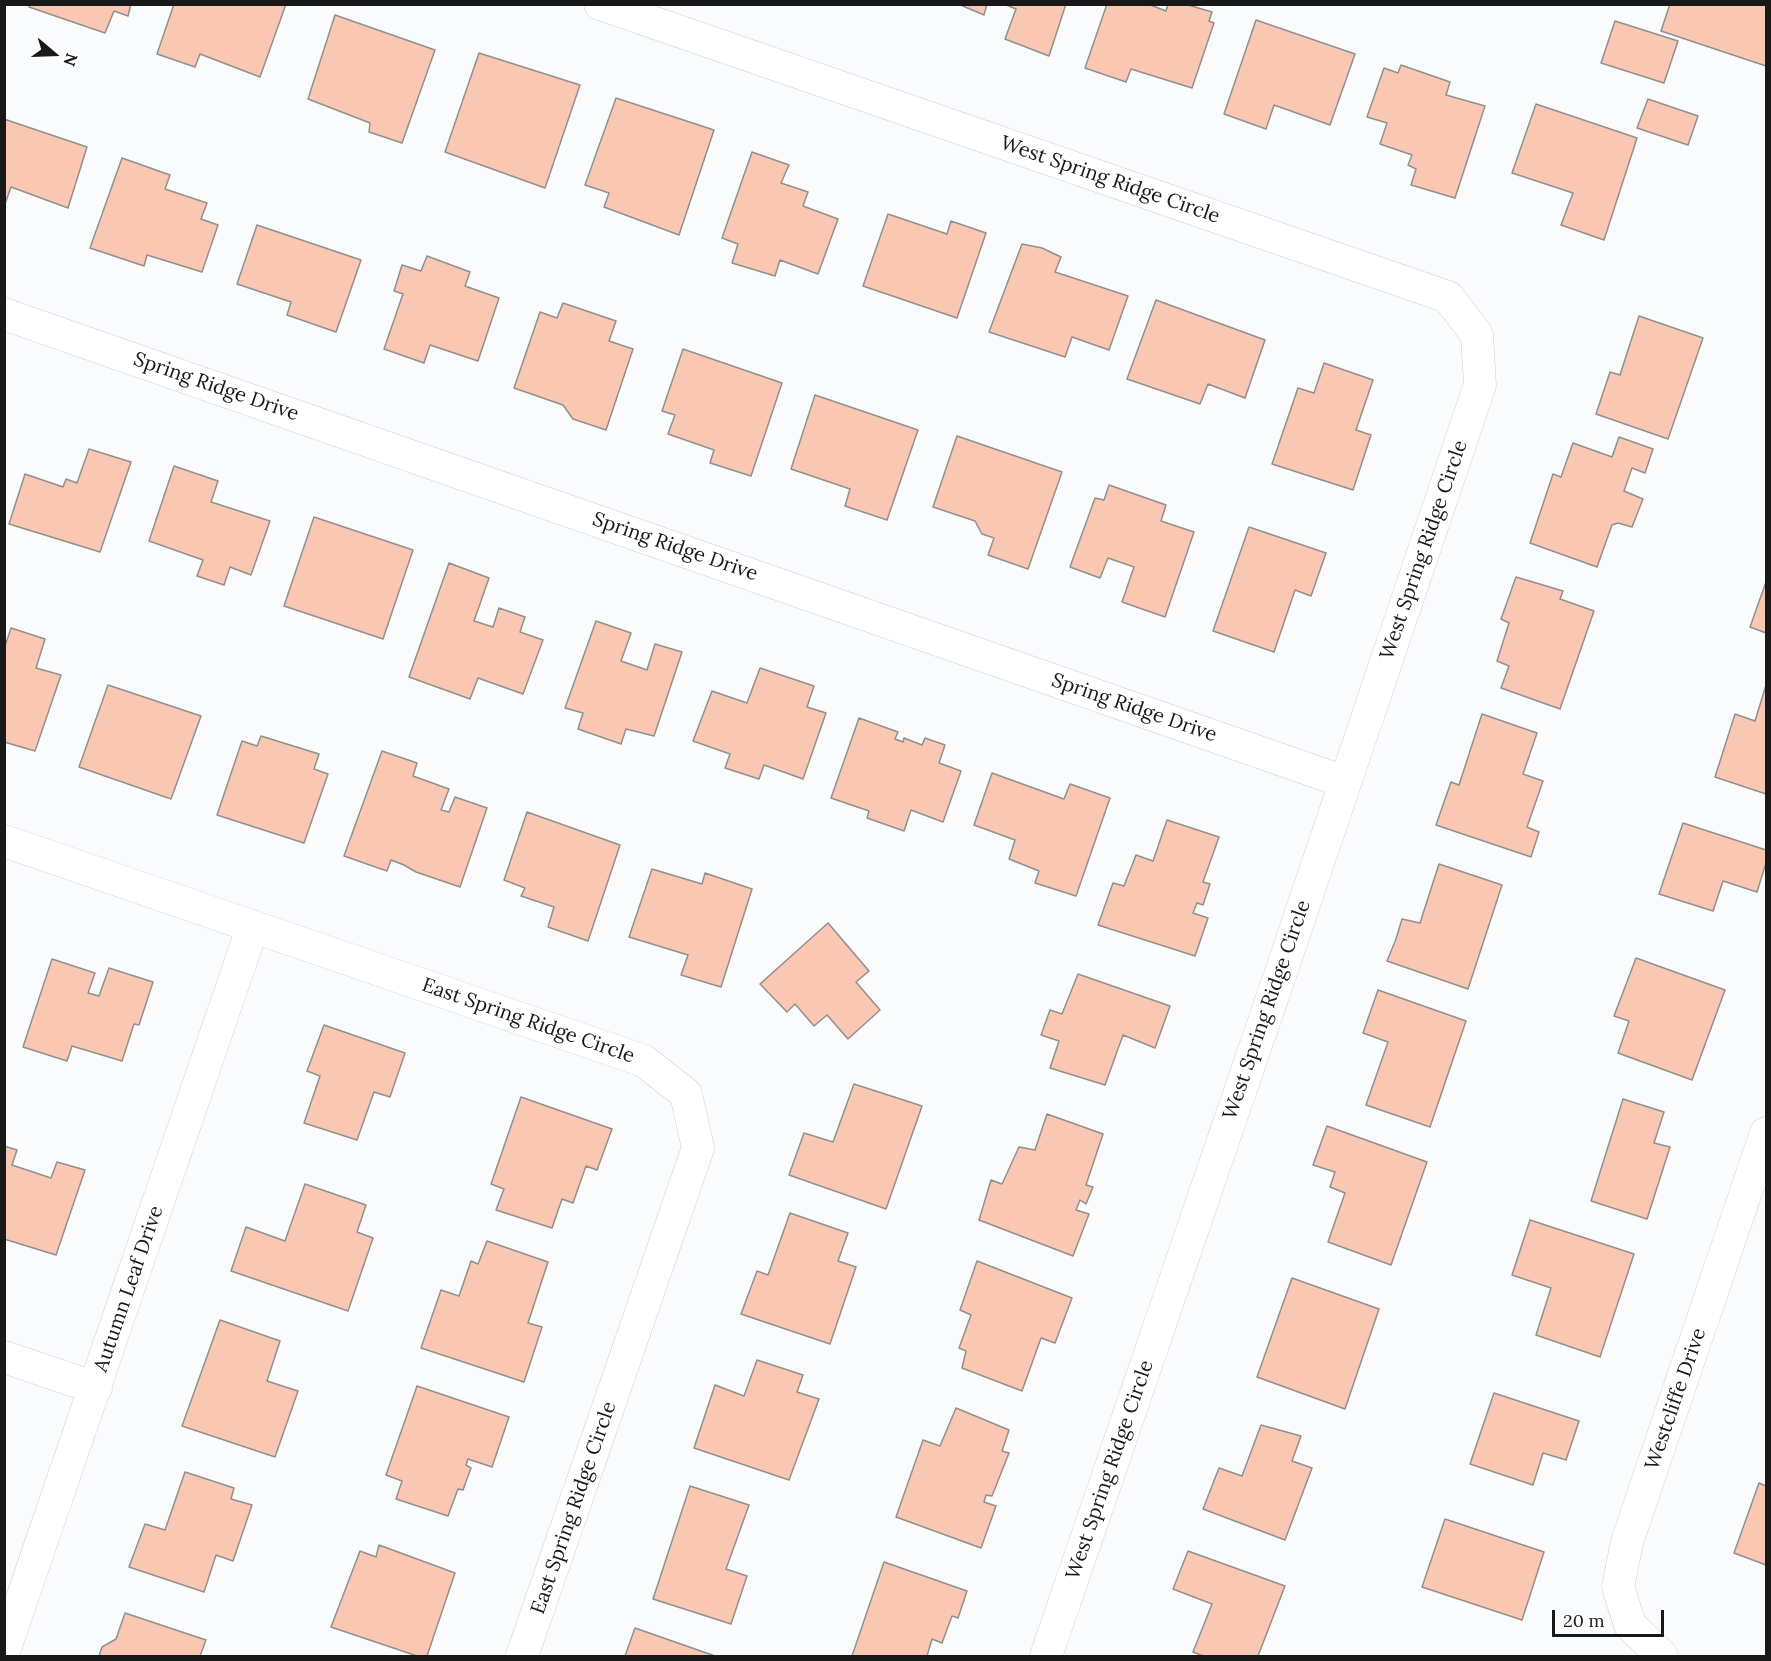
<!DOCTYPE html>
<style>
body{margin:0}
#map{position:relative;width:1771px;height:1661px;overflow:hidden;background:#f9fbfc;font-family:Lora,serif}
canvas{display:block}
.frame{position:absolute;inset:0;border:6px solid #181819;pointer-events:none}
.north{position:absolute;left:24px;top:24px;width:60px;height:60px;-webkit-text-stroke:4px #fff;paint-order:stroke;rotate:109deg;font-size:16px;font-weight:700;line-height:24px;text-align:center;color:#181819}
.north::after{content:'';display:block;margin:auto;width:21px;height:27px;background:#181819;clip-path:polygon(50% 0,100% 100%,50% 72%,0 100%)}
.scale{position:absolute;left:1552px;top:1610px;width:112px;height:27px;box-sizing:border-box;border:3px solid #181819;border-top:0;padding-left:8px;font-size:18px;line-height:21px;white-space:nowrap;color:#181819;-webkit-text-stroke:4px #fff;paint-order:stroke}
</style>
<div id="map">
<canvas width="1771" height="1661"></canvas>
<div class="frame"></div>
<div class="north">N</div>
<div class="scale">20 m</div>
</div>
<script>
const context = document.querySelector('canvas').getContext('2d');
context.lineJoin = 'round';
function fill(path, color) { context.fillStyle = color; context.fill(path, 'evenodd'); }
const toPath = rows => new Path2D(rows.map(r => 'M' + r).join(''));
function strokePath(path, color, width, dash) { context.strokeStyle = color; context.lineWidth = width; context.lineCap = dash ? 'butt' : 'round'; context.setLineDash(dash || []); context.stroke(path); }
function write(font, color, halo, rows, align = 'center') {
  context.font = font + ' Lora,serif'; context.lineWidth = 4.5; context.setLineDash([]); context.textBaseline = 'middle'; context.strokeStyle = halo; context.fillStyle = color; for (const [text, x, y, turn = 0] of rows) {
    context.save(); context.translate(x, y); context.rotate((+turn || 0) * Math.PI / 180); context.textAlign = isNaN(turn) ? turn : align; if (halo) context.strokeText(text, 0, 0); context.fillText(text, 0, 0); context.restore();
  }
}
const building = toPath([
 [30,4,131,4,128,16,114,11,105,33,29,7,30,4],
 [174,4,286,4,260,77,200,54,195,67,157,54,174,4],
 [958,4,987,4,984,15,958,4],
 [1004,4,1066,4,1049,56,1005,39,1016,9,1004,4],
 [1107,4,1148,4,1166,11,1168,4,1185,4,1212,12,1209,21,1214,23,1192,88,1131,69,1126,82,1085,68,1107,4],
 [1670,4,1766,4,1766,66,1661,31,1670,4],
 [335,15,435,50,402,143,369,132,370,123,308,99,335,15],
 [1256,20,1355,54,1330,125,1274,105,1266,129,1224,114,1256,20],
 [1615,21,1678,41,1664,83,1601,63,1615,21],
 [479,53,580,85,545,188,445,152,479,53],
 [1401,65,1450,82,1446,95,1485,106,1455,198,1411,185,1416,169,1408,165,1412,155,1380,144,1387,123,1367,117,1384,68,1398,73,1401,65],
 [616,98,714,130,679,235,604,207,609,193,585,185,616,98],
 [1648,99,1698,116,1688,145,1637,128,1648,99],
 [1536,104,1637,138,1604,240,1561,225,1573,193,1512,173,1536,104],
 [4,119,87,147,68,208,11,187,4,207,4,119],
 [752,152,789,165,781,183,808,192,803,206,838,219,818,274,780,260,775,276,732,263,738,244,722,238,752,152],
 [122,158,170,175,165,189,207,203,201,219,218,225,202,272,147,255,144,266,90,248,122,158],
 [888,214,947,234,951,221,986,233,957,318,863,286,888,214],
 [257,225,361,260,336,332,287,315,291,302,237,284,257,225],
 [1022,244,1042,248,1061,257,1055,272,1128,296,1109,350,1072,337,1065,357,989,332,1022,244],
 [427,256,470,272,465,286,499,298,478,361,430,345,424,363,384,349,403,294,394,291,402,265,421,271,427,256],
 [1156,300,1265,340,1245,398,1208,384,1200,404,1127,379,1156,300],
 [563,303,616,321,609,341,633,349,606,430,573,419,563,405,514,388,540,312,557,318,563,303],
 [1639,316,1703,338,1668,439,1596,414,1610,372,1620,375,1639,316],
 [683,349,782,383,751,476,710,463,714,450,668,434,675,415,662,411,683,349],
 [1324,363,1373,380,1356,430,1371,435,1353,490,1272,464,1298,388,1314,393,1324,363],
 [815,395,918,430,887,520,845,506,850,489,791,469,815,395],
 [957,436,1062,472,1028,569,988,555,994,538,982,534,975,521,933,507,957,436],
 [1619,437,1653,449,1645,473,1632,468,1624,491,1643,499,1632,527,1618,523,1612,525,1597,567,1530,543,1553,474,1561,477,1573,443,1612,457,1619,437],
 [89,449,131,462,100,552,9,524,25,474,63,487,66,479,77,483,89,449],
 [174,466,218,481,211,502,270,521,251,575,230,567,224,585,197,576,203,560,149,541,174,466],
 [1109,485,1166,505,1161,521,1194,532,1165,617,1122,602,1134,567,1108,558,1100,578,1070,567,1095,498,1104,500,1109,485],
 [314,517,413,550,383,639,284,606,314,517],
 [1249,527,1326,553,1311,596,1295,590,1274,652,1213,631,1249,527],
 [449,563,489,578,474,621,493,627,499,608,525,617,520,632,543,640,523,694,478,678,470,699,409,677,449,563],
 [1516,577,1563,591,1560,599,1594,611,1560,709,1501,688,1509,666,1497,661,1509,623,1501,619,1516,577],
 [1766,582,1766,633,1750,627,1766,582],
 [596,621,631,633,621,661,647,670,655,644,682,652,654,736,626,729,621,744,578,729,583,713,565,708,596,621],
 [11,628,45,639,36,668,61,675,35,751,4,742,4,649,11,628],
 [760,668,814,686,807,707,826,713,803,779,764,765,759,779,725,768,730,754,693,741,712,691,747,703,760,668],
 [108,685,201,716,171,799,79,767,108,685],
 [1766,685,1766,794,1715,777,1735,714,1755,721,1766,685],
 [1482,714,1537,733,1523,774,1543,781,1527,827,1539,832,1531,857,1436,825,1451,782,1459,785,1482,714],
 [859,718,898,732,895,739,903,742,904,738,922,745,925,738,945,745,939,763,961,771,943,822,911,810,904,831,867,818,869,811,831,798,859,718],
 [261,736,319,754,314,769,328,774,304,843,217,815,242,741,257,746,261,736],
 [382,751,417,763,413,776,449,789,441,810,449,812,455,797,487,808,460,887,416,872,404,865,391,860,387,871,344,856,382,751],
 [992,773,1064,799,1070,784,1110,798,1076,896,1035,883,1039,871,1009,859,1015,840,974,825,992,773],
 [527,812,620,845,588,941,548,927,554,907,521,896,525,888,504,880,527,812],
 [1167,820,1219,837,1203,882,1210,884,1203,905,1197,903,1193,913,1208,918,1195,956,1098,925,1113,883,1124,886,1136,855,1153,861,1167,820],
 [1683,823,1766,850,1766,863,1757,892,1723,881,1713,911,1659,894,1683,823],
 [1439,864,1502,885,1468,989,1387,961,1396,939,1402,919,1420,923,1439,864],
 [652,869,702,884,705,873,752,889,721,987,681,975,688,955,629,937,652,869],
 [828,923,869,971,856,982,880,1010,848,1039,827,1015,814,1026,795,1004,787,1012,760,984,828,923],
 [1636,958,1725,990,1692,1080,1618,1053,1629,1021,1614,1016,1636,958],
 [52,959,95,973,88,993,99,996,109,968,153,982,139,1025,134,1024,122,1061,72,1046,67,1061,23,1047,52,959],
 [1078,974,1170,1006,1155,1048,1123,1035,1105,1085,1050,1068,1059,1041,1041,1035,1050,1010,1062,1014,1078,974],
 [1378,990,1466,1021,1430,1127,1366,1105,1388,1042,1363,1033,1378,990],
 [324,1025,405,1053,390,1097,374,1092,357,1140,304,1123,320,1076,307,1071,324,1025],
 [854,1084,922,1106,886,1209,789,1175,804,1133,833,1142,854,1084],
 [521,1097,612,1129,597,1170,586,1166,573,1203,562,1199,552,1228,496,1210,504,1189,491,1184,521,1097],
 [1623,1099,1664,1112,1654,1143,1670,1147,1647,1219,1591,1201,1623,1099],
 [1047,1114,1103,1134,1086,1185,1093,1187,1086,1204,1080,1200,1076,1210,1089,1214,1073,1256,979,1220,991,1180,1002,1184,1019,1147,1035,1150,1047,1114],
 [1327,1126,1427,1162,1391,1265,1328,1242,1345,1193,1330,1187,1335,1172,1313,1165,1327,1126],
 [4,1146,17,1150,12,1165,51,1178,57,1162,85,1170,56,1255,4,1239,4,1146],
 [305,1184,366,1205,357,1232,373,1238,348,1311,231,1271,246,1227,285,1241,305,1184],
 [790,1213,848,1233,838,1261,856,1267,830,1344,741,1314,757,1271,768,1275,790,1213],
 [1530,1220,1634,1254,1600,1357,1536,1335,1551,1288,1512,1275,1530,1220],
 [487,1241,548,1262,528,1323,542,1327,524,1382,421,1348,441,1290,459,1296,471,1261,478,1264,487,1241],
 [977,1261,1072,1298,1055,1343,1041,1338,1022,1391,962,1368,966,1351,959,1348,971,1315,960,1310,977,1261],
 [1292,1278,1379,1309,1345,1409,1257,1377,1292,1278],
 [220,1320,280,1341,267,1381,298,1391,275,1457,182,1426,220,1320],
 [757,1360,803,1375,797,1392,819,1399,789,1480,694,1448,715,1385,744,1396,757,1360],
 [417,1386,509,1417,492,1467,468,1459,466,1465,471,1468,463,1490,458,1489,448,1516,396,1499,402,1481,386,1475,417,1386],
 [1494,1393,1579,1421,1566,1460,1543,1453,1533,1485,1470,1464,1494,1393],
 [956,1408,1009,1430,1002,1451,1009,1453,992,1496,986,1495,984,1502,996,1506,981,1548,896,1517,923,1440,940,1446,956,1408],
 [1261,1425,1301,1436,1292,1461,1312,1468,1285,1540,1203,1509,1219,1468,1242,1476,1261,1425],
 [185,1472,234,1488,231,1499,252,1505,233,1561,216,1555,204,1592,129,1567,145,1524,165,1530,185,1472],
 [1759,1483,1766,1486,1766,1565,1734,1553,1759,1483],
 [690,1486,749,1505,726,1569,747,1576,731,1624,653,1599,690,1486],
 [1445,1519,1544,1552,1522,1620,1422,1587,1445,1519],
 [379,1545,455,1573,427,1656,417,1656,331,1627,360,1551,376,1557,379,1545],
 [1188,1551,1285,1586,1258,1656,1203,1656,1193,1652,1212,1604,1173,1589,1188,1551],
 [884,1562,967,1591,958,1618,952,1616,942,1643,932,1639,927,1656,852,1656,884,1562],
 [125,1613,206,1640,200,1656,99,1656,102,1647,116,1639,125,1613],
 [635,1628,715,1656,625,1656,635,1628]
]);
fill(building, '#fac7b2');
strokePath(building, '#91908f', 1.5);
const minor = toPath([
 [600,4,1448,297,1477,335,1480,385,1280,975,1046,1656],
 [4,314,1345,782],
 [4,841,644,1061,686,1094,698,1148,522,1656],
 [4,1357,96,1388],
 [4,1651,253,926],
 [1662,1656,1630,1625,1618,1587,1627,1542,1766,1133]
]);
strokePath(minor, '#cecfd1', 33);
strokePath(minor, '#fff', 32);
write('20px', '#181819', '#fff', [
 ["West Spring Ridge Circle",1110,180,19],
 ["Spring Ridge Drive",216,387,19],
 ["Spring Ridge Drive",675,547,19],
 ["West Spring Ridge Circle",1424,550,-71],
 ["Spring Ridge Drive",1134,708,19],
 ["West Spring Ridge Circle",1267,1010,-71],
 ["East Spring Ridge Circle",528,1021,19],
 ["Autumn Leaf Drive",129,1289,-71],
 ["Westcliffe Drive",1676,1399,-71],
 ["West Spring Ridge Circle",1110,1470,-71],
 ["East Spring Ridge Circle",574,1508,-71]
]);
</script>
